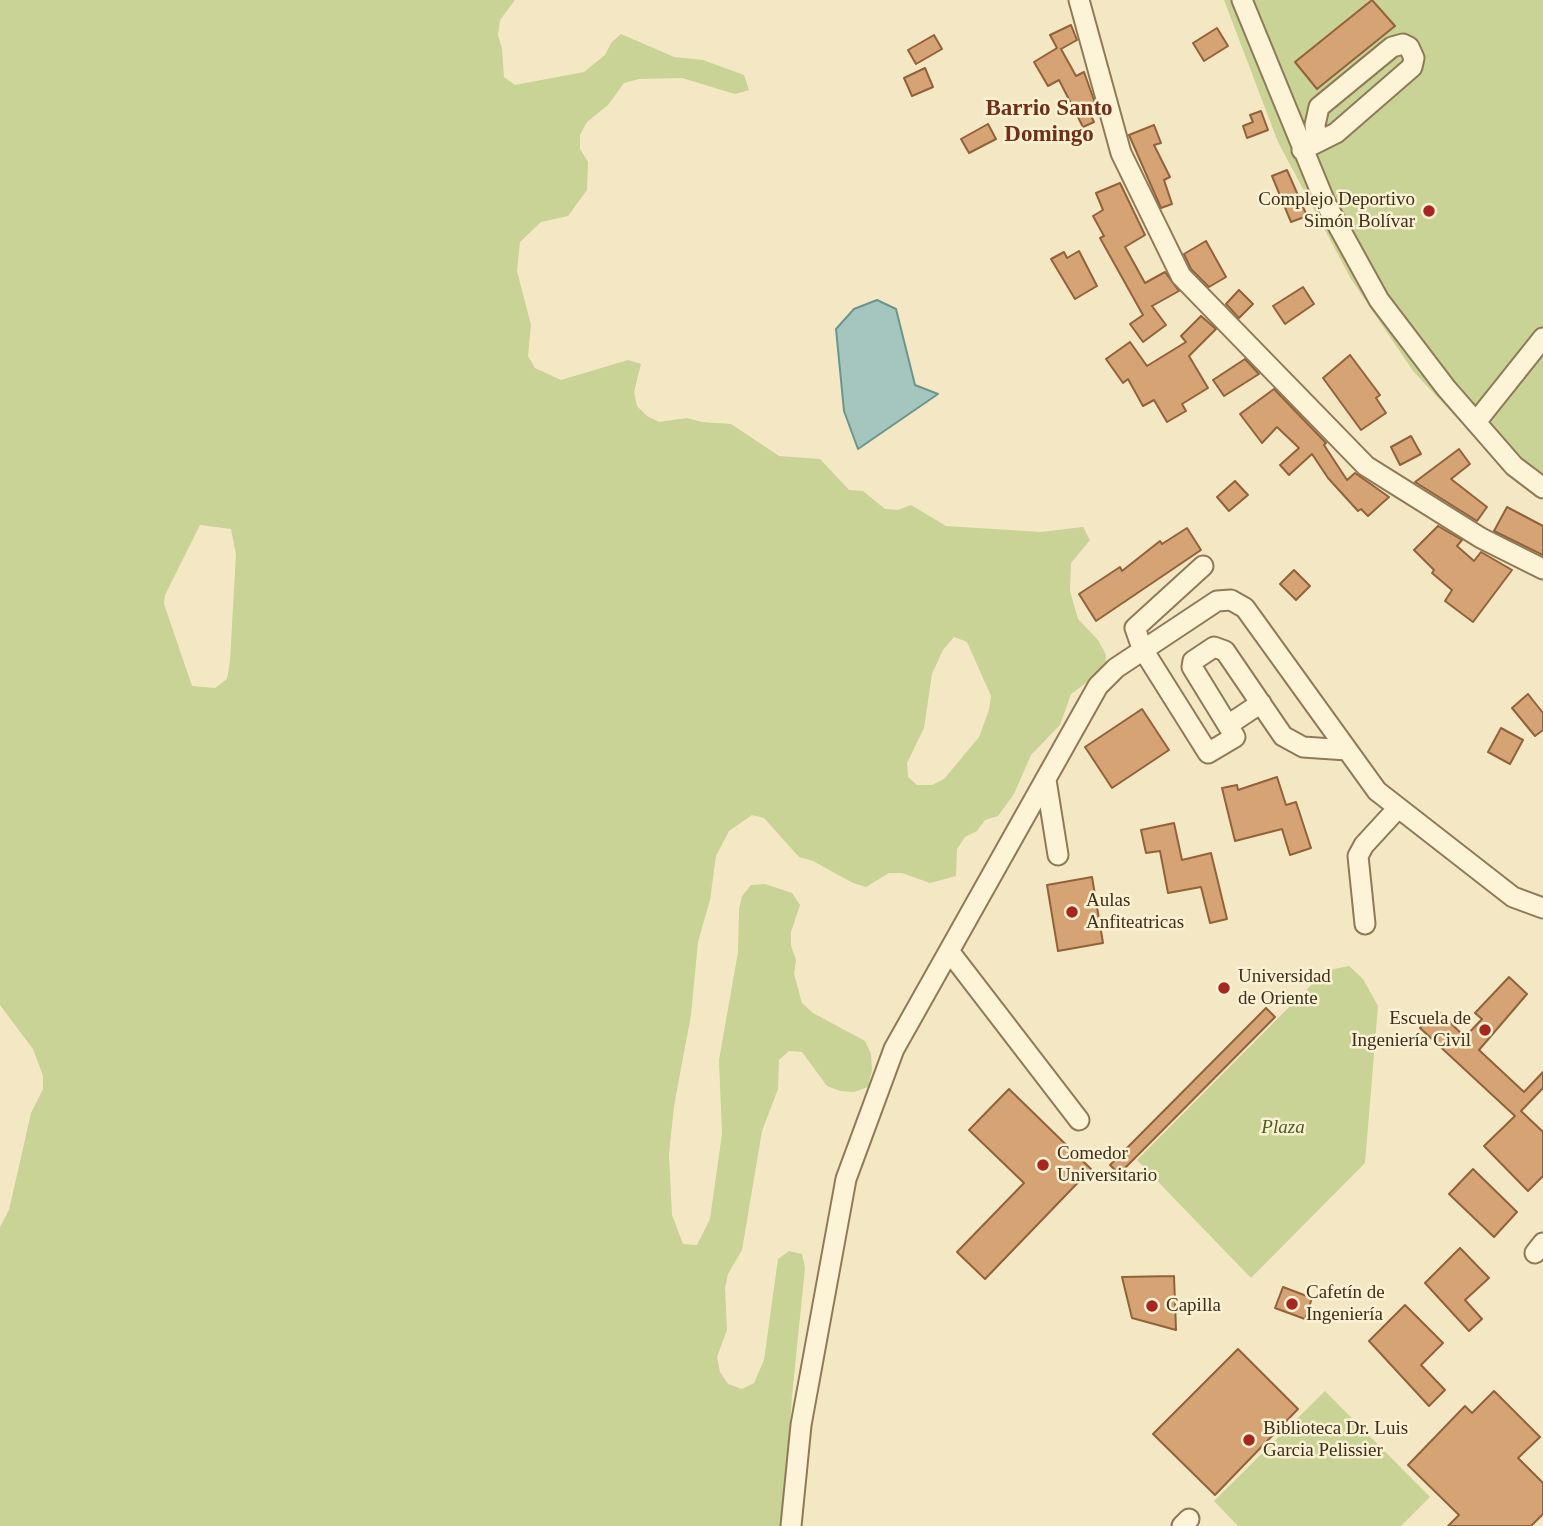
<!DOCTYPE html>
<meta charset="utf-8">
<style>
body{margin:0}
canvas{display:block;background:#f3e8c3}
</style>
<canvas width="1543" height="1526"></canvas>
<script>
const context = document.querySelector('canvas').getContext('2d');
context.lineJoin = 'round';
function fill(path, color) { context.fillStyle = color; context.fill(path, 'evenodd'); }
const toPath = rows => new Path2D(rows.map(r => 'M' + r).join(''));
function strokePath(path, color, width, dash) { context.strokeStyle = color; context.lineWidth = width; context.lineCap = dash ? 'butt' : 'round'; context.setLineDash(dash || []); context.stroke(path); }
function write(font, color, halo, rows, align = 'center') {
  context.font = font + ' "Times New Roman",serif'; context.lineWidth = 5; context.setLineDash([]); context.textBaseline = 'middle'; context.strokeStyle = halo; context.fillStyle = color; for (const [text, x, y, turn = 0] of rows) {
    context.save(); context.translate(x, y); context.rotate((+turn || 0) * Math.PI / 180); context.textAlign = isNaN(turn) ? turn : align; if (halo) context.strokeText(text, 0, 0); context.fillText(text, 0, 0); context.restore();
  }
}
fill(toPath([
 [0,0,515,0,500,20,498,35,502,49,504,77,515,85,584,72,605,55,611,43,621,34,674,57,703,60,744,75,749,90,735,94,682,78,639,79,624,83,608,105,587,122,580,135,580,149,588,162,587,190,568,216,541,222,520,242,517,271,531,325,528,356,535,368,561,380,628,360,641,364,634,392,637,406,647,416,659,422,687,418,702,422,731,424,779,456,820,459,849,490,863,491,885,509,898,510,911,505,946,526,1041,532,1083,527,1090,540,1071,563,1070,591,1078,619,1098,640,1106,655,1105,669,1071,694,1060,725,1031,755,1014,794,998,816,985,820,977,831,965,837,957,849,956,876,930,883,902,873,889,873,866,887,853,883,813,861,799,857,764,818,752,815,729,831,716,856,710,900,698,942,691,1015,674,1106,669,1154,672,1215,683,1244,697,1245,710,1219,722,1134,719,1060,738,952,739,909,742,896,751,885,765,884,792,893,800,905,791,932,791,946,796,960,794,974,802,1003,813,1013,865,1041,871,1054,872,1070,868,1087,854,1092,840,1091,827,1086,802,1052,789,1051,779,1060,778,1089,762,1131,742,1250,728,1274,725,1288,727,1330,717,1357,720,1372,728,1384,742,1389,754,1383,764,1360,778,1259,789,1251,802,1254,805,1268,792,1396,783,1526,0,1526,0,1227,9,1210,31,1113,43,1089,43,1076,33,1049,0,1005],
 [200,525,231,529,236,554,230,661,227,679,215,688,192,686,164,604,165,595],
 [954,637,967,642,991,696,989,710,979,737,944,779,932,785,917,785,908,777,907,763,924,728,932,674,943,650],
 [1224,0,1543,0,1543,496,1507,472,1413,371,1351,279,1278,142],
 [1349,966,1363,979,1378,1006,1365,1163,1251,1278,1137,1160,1325,971],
 [1325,1391,1430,1497,1401,1526,1238,1526,1214,1501]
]), '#c8d395');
const water = toPath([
 [877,300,896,309,915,385,938,394,858,449,844,411,836,329,854,309,877,300]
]);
fill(water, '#a5c6be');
strokePath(water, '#6b958d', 2);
const building = toPath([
 [1372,0,1395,26,1317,89,1295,62,1372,0],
 [1071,25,1077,40,1061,49,1076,76,1084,72,1095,103,1087,107,1094,122,1083,127,1059,80,1048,86,1034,62,1057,48,1050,35,1071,25],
 [1217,28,1228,46,1204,61,1193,43,1217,28],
 [934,35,942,49,916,64,908,50,934,35],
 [925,68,933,87,912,96,904,78,925,68],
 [1261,111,1268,130,1247,138,1243,126,1253,122,1250,115,1261,111],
 [988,124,996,139,969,153,961,139,988,124],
 [1154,125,1161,143,1154,145,1170,177,1164,180,1172,204,1161,208,1129,135,1154,125],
 [1287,170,1307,216,1291,222,1272,176,1287,170],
 [1120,183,1145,235,1125,247,1145,283,1165,272,1179,291,1152,306,1166,325,1143,342,1130,324,1143,315,1100,238,1104,236,1093,216,1103,210,1096,193,1120,183],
 [1206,241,1226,277,1209,287,1191,269,1184,254,1206,241],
 [1079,251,1097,286,1075,299,1051,259,1064,252,1067,258,1079,251],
 [1303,287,1314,304,1285,324,1273,306,1303,287],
 [1239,290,1253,304,1239,318,1226,304,1239,290],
 [1201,316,1216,329,1189,356,1208,388,1182,404,1186,411,1167,422,1154,400,1143,406,1128,379,1123,383,1106,359,1130,342,1147,366,1186,342,1181,336,1201,316],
 [1350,355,1380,395,1376,398,1386,413,1361,430,1323,378,1350,355],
 [1245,359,1259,374,1224,396,1213,380,1245,359],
 [1274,389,1326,443,1324,445,1347,480,1355,473,1389,497,1368,516,1361,509,1358,511,1328,478,1312,454,1289,475,1280,465,1299,448,1277,427,1262,443,1240,414,1274,389],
 [1411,436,1421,454,1400,465,1391,447,1411,436],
 [1459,449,1470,464,1451,479,1487,507,1477,521,1415,482,1459,449],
 [1235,481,1248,495,1229,511,1217,497,1235,481],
 [1507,507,1543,526,1543,555,1494,531,1507,507],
 [1438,526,1462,540,1457,546,1474,561,1481,552,1512,570,1473,622,1445,601,1452,590,1432,573,1434,570,1414,550,1438,526],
 [1187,528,1201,550,1096,621,1079,594,1120,567,1122,571,1160,541,1162,544,1187,528],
 [1294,570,1310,586,1296,600,1280,584,1294,570],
 [1528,694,1543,713,1543,730,1535,736,1512,708,1528,694],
 [1142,709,1169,750,1112,788,1085,747,1142,709],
 [1501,728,1523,740,1510,764,1488,752,1501,728],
 [1277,777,1286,805,1296,802,1311,848,1290,855,1282,829,1235,841,1222,788,1237,785,1238,790,1277,777],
 [1174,823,1182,860,1211,853,1227,919,1210,923,1201,887,1168,893,1160,851,1146,853,1141,830,1174,823],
 [1092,877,1103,943,1058,951,1047,885,1092,877],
 [1509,977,1527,994,1479,1050,1524,1092,1543,1072,1543,1088,1521,1111,1543,1132,1543,1176,1528,1191,1484,1146,1515,1116,1420,1028,1437,1010,1465,1037,1482,1019,1475,1013,1509,977],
 [1266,1008,1275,1017,1119,1174,1110,1165,1266,1008],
 [1009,1089,1091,1169,985,1279,957,1252,1024,1183,969,1130,1009,1089],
 [1473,1169,1517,1212,1494,1237,1449,1194,1473,1169],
 [1460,1248,1489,1278,1465,1300,1482,1319,1469,1331,1425,1283,1460,1248],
 [1174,1276,1176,1330,1132,1318,1122,1277,1174,1276],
 [1283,1287,1312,1298,1305,1319,1275,1308,1283,1287],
 [1405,1305,1443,1343,1421,1365,1445,1390,1429,1406,1369,1341,1405,1305],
 [1238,1349,1298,1409,1215,1495,1153,1434,1238,1349],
 [1494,1391,1540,1437,1518,1458,1543,1483,1543,1514,1531,1526,1448,1526,1459,1515,1408,1465,1465,1406,1472,1413,1494,1391]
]);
fill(building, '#d6a374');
strokePath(building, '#92623a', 2);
const minor = toPath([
 [1079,0,1121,153,1181,276,1366,466,1481,538,1543,569],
 [1242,0,1325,202,1379,300,1446,388,1514,466,1543,488],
 [1302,150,1336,133,1412,67,1414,58,1409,47,1403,44,1392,47,1319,107,1315,125,1317,141],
 [1476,422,1543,338],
 [1203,566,1135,628,1142,648,1208,753,1235,737,1192,667,1193,661,1214,647,1225,651,1283,736,1303,747,1347,750],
 [1228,725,1261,703],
 [1046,780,1058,855],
 [1365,924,1358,856,1364,845,1398,808],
 [949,951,1079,1120],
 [1535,1253,1543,1243],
 [791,1526,801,1425,846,1179,894,1049,1098,686,1116,668,1217,601,1231,600,1245,608,1377,791,1513,897,1543,908],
 [1182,1526,1189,1519]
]);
strokePath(minor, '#907957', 23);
strokePath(minor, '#fdf4d7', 19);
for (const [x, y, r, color] of [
 [1429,211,7,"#a7261f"],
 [1072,912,7,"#a7261f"],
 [1224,988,7,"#a7261f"],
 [1485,1030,7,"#a7261f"],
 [1043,1165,7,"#a7261f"],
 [1292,1304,7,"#a7261f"],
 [1152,1306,7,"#a7261f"],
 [1249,1440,7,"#a7261f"]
]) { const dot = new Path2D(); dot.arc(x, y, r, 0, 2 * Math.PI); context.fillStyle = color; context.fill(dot); strokePath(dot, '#faf1d3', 2.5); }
write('19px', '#3e2f1d', '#faf1d3', [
 ["Complejo Deportivo",1415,200,"right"],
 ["Simón Bolívar",1415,222,"right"],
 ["Aulas",1086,901],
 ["Anfiteatricas",1086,923],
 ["Universidad",1238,977],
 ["de Oriente",1238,999],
 ["Escuela de",1471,1019,"right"],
 ["Ingeniería Civil",1471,1041,"right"],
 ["Comedor",1057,1154],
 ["Universitario",1057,1176],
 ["Cafetín de",1306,1293],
 ["Ingeniería",1306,1315],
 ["Capilla",1166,1306],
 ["Biblioteca Dr. Luis",1263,1429],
 ["Garcia Pelissier",1263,1451]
], 'left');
write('italic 19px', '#4a5d21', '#faf1d3', [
 ["Plaza",1283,1128]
]);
write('bold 23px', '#702f17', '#faf1d3', [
 ["Barrio Santo",1049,109],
 ["Domingo",1049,135]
]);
</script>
